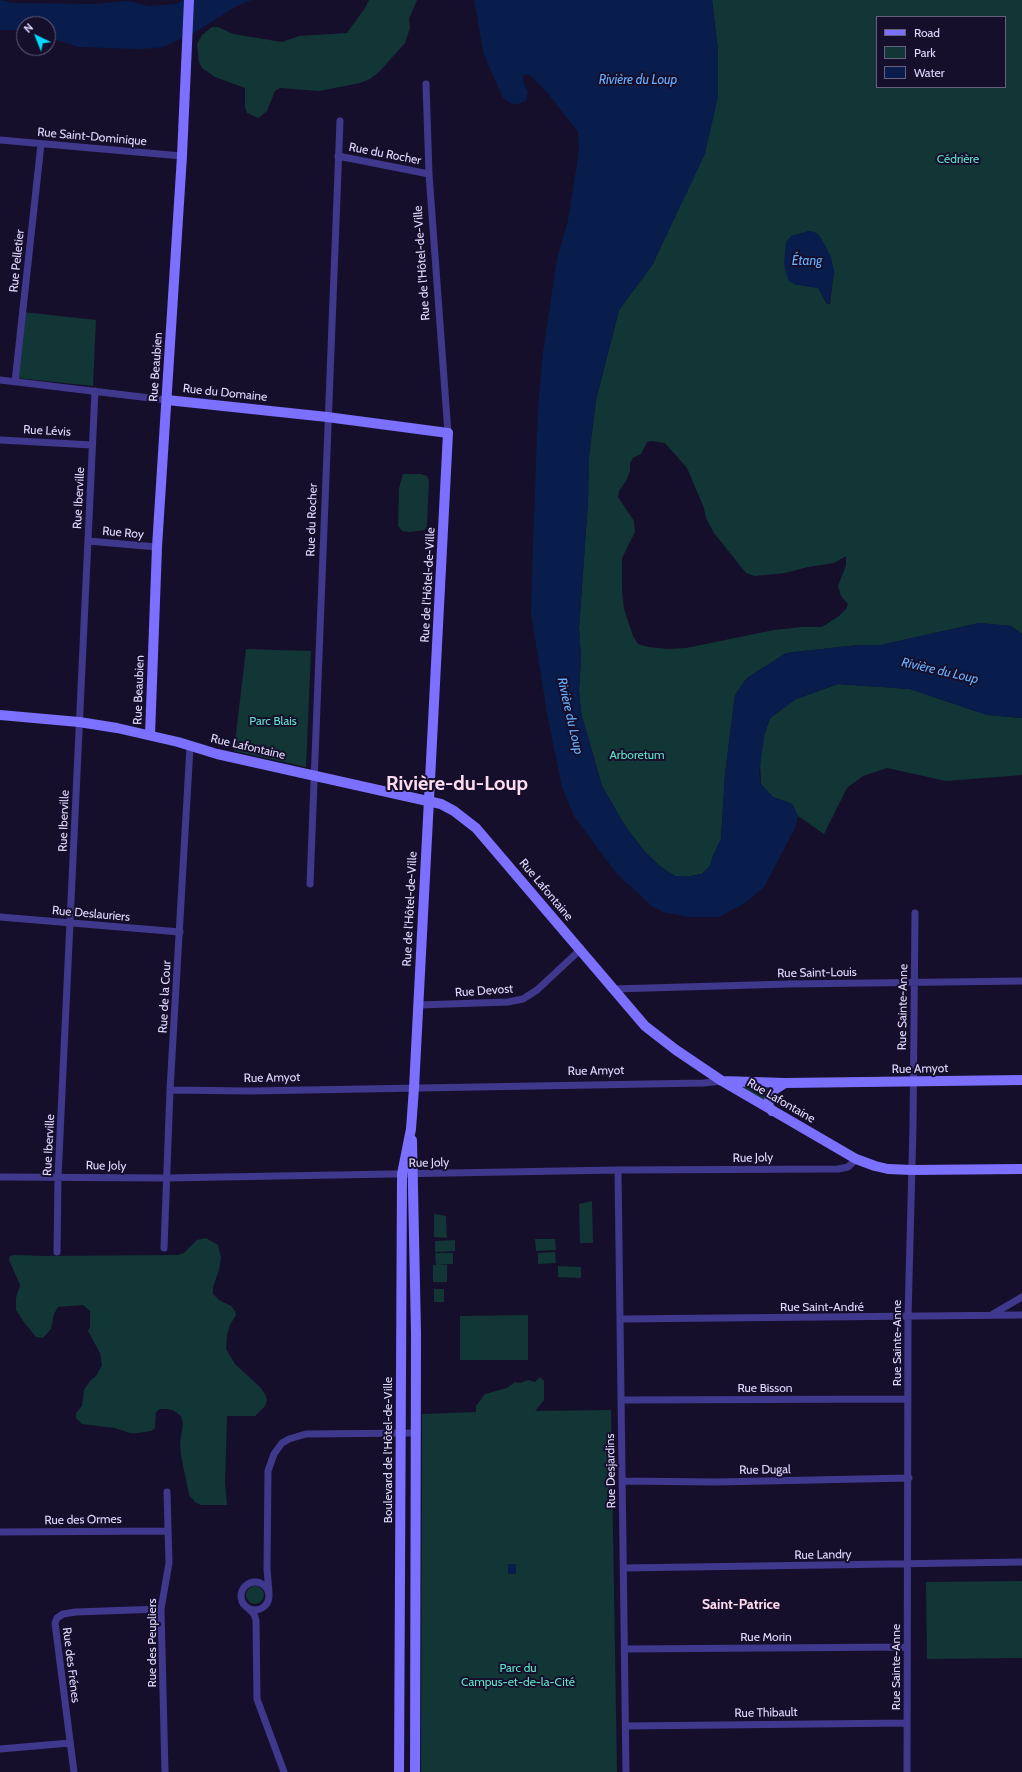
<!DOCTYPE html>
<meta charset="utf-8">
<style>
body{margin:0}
#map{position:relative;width:1022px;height:1772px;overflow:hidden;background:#160f2b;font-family:Cabin,sans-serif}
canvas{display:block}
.legend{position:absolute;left:876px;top:16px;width:130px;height:72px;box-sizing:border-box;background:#160f2b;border:1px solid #676080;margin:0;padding:5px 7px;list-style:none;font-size:12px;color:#e0d9ff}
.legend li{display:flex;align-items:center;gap:8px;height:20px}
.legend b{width:20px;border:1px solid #676080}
.north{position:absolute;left:16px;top:16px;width:40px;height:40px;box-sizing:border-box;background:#160f2b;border:1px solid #676080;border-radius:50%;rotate:317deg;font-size:11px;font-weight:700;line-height:16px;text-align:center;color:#e0d9ff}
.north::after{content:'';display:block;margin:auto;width:14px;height:18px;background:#05d9ff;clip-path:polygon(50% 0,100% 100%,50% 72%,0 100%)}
</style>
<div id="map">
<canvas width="1022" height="1772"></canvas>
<ul class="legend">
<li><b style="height:5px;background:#7b70ff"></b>Road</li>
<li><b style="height:11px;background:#123535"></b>Park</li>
<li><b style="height:11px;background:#081d4b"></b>Water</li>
</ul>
<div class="north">N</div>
</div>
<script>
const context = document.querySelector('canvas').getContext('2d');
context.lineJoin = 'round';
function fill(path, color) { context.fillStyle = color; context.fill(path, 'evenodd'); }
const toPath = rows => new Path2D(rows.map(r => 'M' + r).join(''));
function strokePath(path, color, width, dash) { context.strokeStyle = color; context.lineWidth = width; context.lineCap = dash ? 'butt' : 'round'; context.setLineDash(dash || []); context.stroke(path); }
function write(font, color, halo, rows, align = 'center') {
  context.font = font + ' Cabin,sans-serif'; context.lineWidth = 4; context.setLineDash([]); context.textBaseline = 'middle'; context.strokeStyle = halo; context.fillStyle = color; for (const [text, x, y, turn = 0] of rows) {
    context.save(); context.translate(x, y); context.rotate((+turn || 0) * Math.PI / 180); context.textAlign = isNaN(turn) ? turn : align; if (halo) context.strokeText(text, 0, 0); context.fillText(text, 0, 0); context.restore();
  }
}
fill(toPath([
 [369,0,417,0,409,19,410,28,405,43,380,71,370,79,360,83,319,91,280,88,275,91,267,111,258,118,247,113,245,107,245,88,215,77,202,68,199,62,197,44,202,35,212,27,218,27,233,34,282,42,299,36,347,33,365,8],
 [712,0,1022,0,1022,634,1011,626,979,623,881,645,858,645,786,653,747,678,735,695,725,774,721,839,713,856,710,866,702,874,691,876,675,876,661,867,644,851,624,824,602,786,581,713,579,690,581,659,579,628,588,501,589,456,596,400,619,310,653,264,718,97,718,51],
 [877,17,1005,17,1005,87,877,87],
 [810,231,834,271,830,304,827,304,818,288,794,284,792,236],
 [651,441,665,443,687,468,704,508,706,518,714,533,746,573,755,576,785,573,808,567,834,563,846,556,846,565,838,586,841,596,848,604,846,609,839,616,822,627,802,627,774,630,686,648,668,649,648,647,638,644,633,636,624,609,622,591,622,558,635,532,634,521,618,497,619,491,627,479,630,470,630,463,633,458,641,454,647,442],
 [23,312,96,320,93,386,17,378],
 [403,474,421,474,427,476,429,481,427,525,425,530,409,532,402,531,398,526,399,488],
 [246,649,311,651,306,767,234,751],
 [838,684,910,689,987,715,1022,718,1022,775,946,781,887,768,863,776,847,788,824,834,798,816,792,804,773,797,767,791,761,784,760,763,764,736,770,718,796,699],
 [737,1086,768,1088,766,1102],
 [592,1201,593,1243,580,1243,579,1204],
 [434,1214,446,1216,447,1238,434,1237],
 [206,1238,218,1245,221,1257,219,1270,213,1287,213,1294,219,1300,231,1306,235,1311,236,1315,230,1325,227,1335,226,1349,235,1364,260,1387,265,1394,267,1400,265,1406,255,1416,227,1416,225,1483,227,1505,201,1505,195,1502,189,1495,181,1455,180,1443,183,1423,181,1416,173,1410,167,1409,160,1409,156,1412,155,1428,151,1431,137,1433,130,1433,115,1428,82,1424,76,1418,76,1413,82,1406,84,1390,90,1381,96,1376,102,1365,100,1353,88,1331,90,1327,90,1311,83,1305,58,1307,54,1314,51,1329,43,1338,36,1337,23,1321,16,1310,16,1298,20,1285,9,1260,10,1256,15,1255,46,1256,178,1255,184,1253,197,1240],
 [535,1239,555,1239,556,1250,536,1251],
 [455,1240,455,1251,435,1252,435,1241],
 [555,1252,556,1263,538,1264,538,1253],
 [435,1253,453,1253,453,1264,436,1265],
 [433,1265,447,1265,447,1282,433,1282],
 [558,1266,581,1267,581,1278,558,1277],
 [434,1289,444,1289,444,1302,434,1302],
 [528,1315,528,1360,460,1360,460,1316],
 [540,1377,544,1381,544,1400,535,1411,611,1410,617,1772,421,1772,422,1414,476,1412,476,1406,485,1394,507,1388,515,1382,520,1383,528,1380,535,1382],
 [1022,1581,1022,1658,927,1659,926,1582],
 '246 1595a9 9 0 1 1 18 0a9 9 0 1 1-18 0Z'
]), '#123535');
fill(toPath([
 [0,0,13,3,95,4,128,1,149,6,176,4,182,0,252,0,235,7,199,30,164,47,142,49,78,47,48,37,48,24,24,24,24,30,0,30],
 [474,0,712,0,718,51,718,97,705,154,653,264,619,310,596,400,589,456,588,501,579,628,581,659,579,690,581,713,602,786,624,824,644,851,661,867,675,876,691,876,702,874,710,866,713,856,721,839,725,774,735,695,747,678,786,653,858,645,881,645,979,623,1011,626,1022,634,1022,718,987,715,910,689,838,684,796,699,770,718,764,736,759,774,761,784,773,797,792,804,798,816,795,828,764,887,745,903,719,917,689,917,663,912,652,906,617,874,574,816,562,787,547,713,531,613,533,544,538,408,543,352,557,259,568,220,579,151,578,132,546,91,529,74,523,75,524,84,528,92,526,101,514,105,503,98,484,55],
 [809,231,817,233,821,238,831,257,834,271,829,305,818,288,794,284,789,281,786,273,784,264,786,242,791,236],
 [508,1564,516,1564,516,1574,508,1574]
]), '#081d4b');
strokePath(toPath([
 [426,84,429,174,448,433],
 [0,140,182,156],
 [338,156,429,174],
 [0,380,167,400],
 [15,382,41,144],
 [0,440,92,445],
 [88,541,157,547],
 [310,884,340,121],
 [0,917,180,932],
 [613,989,789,984,1022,981],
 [419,1005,508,1002,523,999,537,990,580,950],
 [170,1090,250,1091,704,1083,722,1081],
 [618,1170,626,1772],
 [0,1177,166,1178,618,1170,838,1169,848,1167,856,1159],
 [164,1248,170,1090,190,747],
 [57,1252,58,1177,95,391],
 [993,1314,1022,1297],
 [621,1319,1022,1315],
 [621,1400,908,1399],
 [622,1481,717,1482,909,1478],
 [0,1532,167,1531],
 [624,1568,1022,1562],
 '241 1596a14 14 0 1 1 28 0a14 14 0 1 1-28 0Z',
 [269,1593,267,1569,268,1471,274,1454,282,1443,289,1439,306,1434,415,1433],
 [248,1608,254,1614,256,1620,257,1699,284,1772],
 [625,1649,907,1647],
 [626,1726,907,1723],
 [0,1749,70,1743],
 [74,1772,55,1623,57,1618,63,1614,76,1612,161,1609],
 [165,1772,161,1609,169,1563,167,1492],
 [907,1772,908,1317,913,1126,915,913]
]), '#40388c', 7);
strokePath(toPath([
 [167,400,327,417,448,433,414,1088,411,1129,402,1174,399,1772],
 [0,715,79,722,117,728,178,742,217,754,441,804,454,811,476,828,645,1026,676,1050,722,1081,856,1159,875,1166,888,1169,912,1170,1022,1169],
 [150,735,157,547,182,156,189,0],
 [722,1081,785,1083,1022,1080],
 [772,1111,768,1105,770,1096,774,1090,785,1083],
 [412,1140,416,1333,415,1772]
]), '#7b70ff', 10);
write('12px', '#e0d9ff', '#160f2b', [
 ["Rue Saint-Dominique",92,137,5],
 ["Rue du Rocher",385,154,11],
 ["Rue Pelletier",17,261,-84],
 ["Rue de l'Hôtel-de-Ville",422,263,-94],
 ["Rue Beaubien",156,367,-86],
 ["Rue du Domaine",225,393,6],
 ["Rue Lévis",47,431,3],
 ["Rue Iberville",79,498,-87],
 ["Rue du Rocher",312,520,-88],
 ["Rue Roy",123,533,5],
 ["Rue de l'Hôtel-de-Ville",428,585,-87],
 ["Rue Beaubien",139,690,-88],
 ["Rue Lafontaine",248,747,13],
 ["Rue Iberville",64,821,-88],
 ["Rue Lafontaine",546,890,50],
 ["Rue de l'Hôtel-de-Ville",410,909,-87],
 ["Rue Deslauriers",91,914,5],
 ["Rue Saint-Louis",817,973,-1],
 ["Rue Devost",484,991,-4],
 ["Rue de la Cour",165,997,-87],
 ["Rue Sainte-Anne",903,1007,-89],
 ["Rue Amyot",920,1069,-1],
 ["Rue Amyot",596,1071,-1],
 ["Rue Amyot",272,1078,-1],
 ["Rue Lafontaine",781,1101,30],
 ["Rue Iberville",49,1145,-87],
 ["Rue Joly",753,1158,-1],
 ["Rue Joly",429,1163,-1],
 ["Rue Joly",106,1166,1],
 ["Rue Saint-André",822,1307],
 ["Rue Sainte-Anne",897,1343,-90],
 ["Rue Bisson",765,1388],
 ["Boulevard de l'Hôtel-de-Ville",388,1450,-90],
 ["Rue Dugal",765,1470,-1],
 ["Rue Desjardins",611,1471,-91],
 ["Rue des Ormes",83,1520,-1],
 ["Rue Landry",823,1555,-1],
 ["Rue Morin",766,1637],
 ["Rue des Peupliers",152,1643,-90],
 ["Rue des Frénes",71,1665,83],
 ["Rue Sainte-Anne",896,1667,-90],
 ["Rue Thibault",766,1713,-1]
]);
write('12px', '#5ee6cb', '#160f2b', [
 ["Cédrière",958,159],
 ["Parc Blais",273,721],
 ["Arboretum",637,755],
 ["Parc du",518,1668],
 ["Campus-et-de-la-Cité",518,1682]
]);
write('italic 13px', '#67b1ff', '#160f2b', [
 ["Rivière du Loup",638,80],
 ["Étang",807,261],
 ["Rivière du Loup",940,671,13],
 ["Rivière du Loup",570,716,77]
]);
write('bold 14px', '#ffdbf0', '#160f2b', [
 ["Saint-Patrice",741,1605]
]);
write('bold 20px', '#ffdbf0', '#160f2b', [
 ["Rivière-du-Loup",457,784]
]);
</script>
